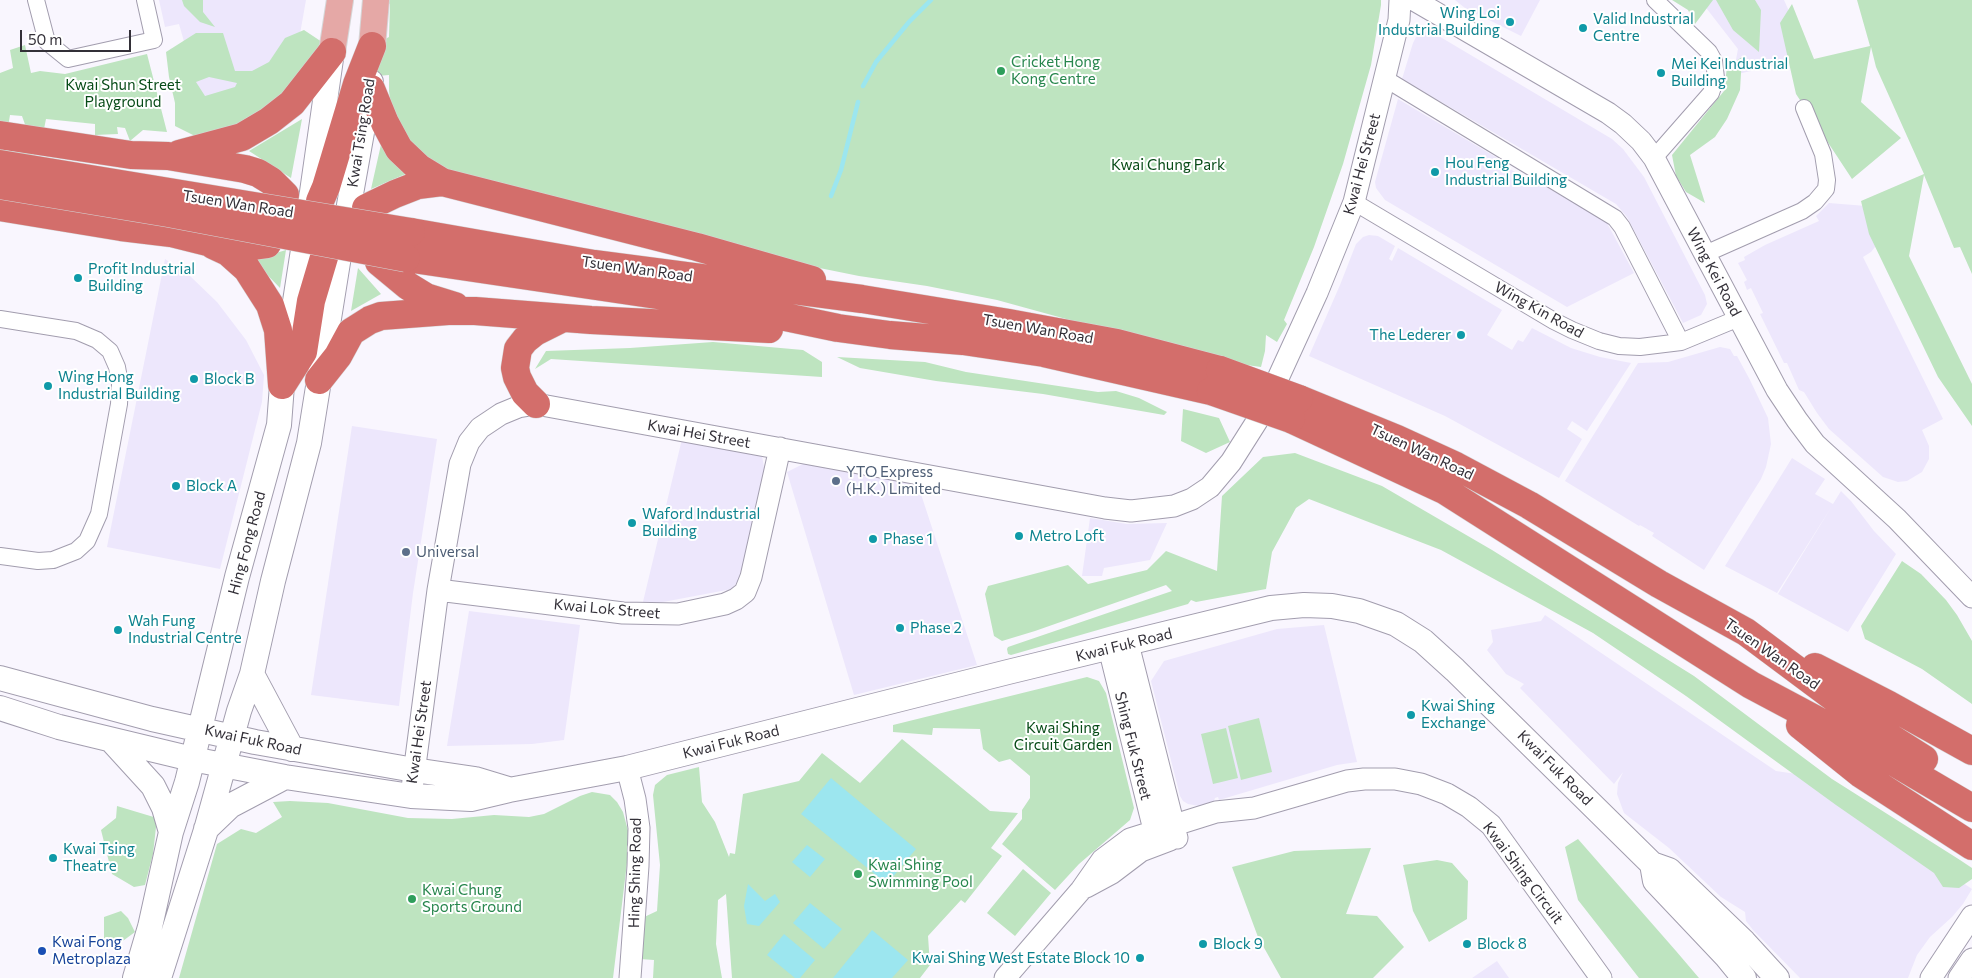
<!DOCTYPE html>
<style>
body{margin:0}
#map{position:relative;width:1972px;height:978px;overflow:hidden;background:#f9f6fe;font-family:Commissioner,sans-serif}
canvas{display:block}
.scale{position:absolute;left:20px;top:30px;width:111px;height:22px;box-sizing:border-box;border:2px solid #333038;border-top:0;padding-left:6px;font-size:15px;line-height:18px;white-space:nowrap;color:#333038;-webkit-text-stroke:4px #fff;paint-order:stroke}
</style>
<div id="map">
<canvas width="1972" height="978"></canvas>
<div class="scale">50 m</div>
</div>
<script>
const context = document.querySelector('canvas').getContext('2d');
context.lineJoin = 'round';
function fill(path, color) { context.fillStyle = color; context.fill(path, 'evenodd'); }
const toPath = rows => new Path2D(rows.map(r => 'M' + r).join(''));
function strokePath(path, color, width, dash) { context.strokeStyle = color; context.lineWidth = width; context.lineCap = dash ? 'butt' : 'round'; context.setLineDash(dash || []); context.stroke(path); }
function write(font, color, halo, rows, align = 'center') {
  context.font = font + ' Commissioner,sans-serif'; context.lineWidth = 4; context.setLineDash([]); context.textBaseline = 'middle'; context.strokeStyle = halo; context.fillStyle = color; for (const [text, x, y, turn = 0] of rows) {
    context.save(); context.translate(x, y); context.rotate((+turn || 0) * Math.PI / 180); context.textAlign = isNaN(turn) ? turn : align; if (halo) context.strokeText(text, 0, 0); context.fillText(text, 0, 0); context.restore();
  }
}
fill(toPath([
 [159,0,306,0,300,34,275,74,185,113,170,49,185,45,179,24,165,27],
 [1455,0,1540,0,1521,36,1465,8],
 [1700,0,1784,0,1810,58,1733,75,1738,49],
 [1425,32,1437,35,1612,139,1623,149,1644,177,1705,295,1707,304,1701,315,1683,323,1627,217,1616,204,1402,79,1413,43,1416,37],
 [1398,99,1499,159,1498,162,1541,187,1543,185,1602,219,1607,223,1634,273,1567,307,1385,200,1376,188,1375,182],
 [1829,203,1866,206,1879,242,1871,252,1863,257,1943,419,1922,430,1929,446,1929,459,1922,472,1907,481,1898,482,1883,477,1829,429,1817,413,1804,392,1799,390,1787,363,1784,363,1760,314,1763,313,1751,288,1747,290,1744,282,1747,280,1738,263,1745,260,1744,257,1765,245,1819,221,1816,216],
 [1369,235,1378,236,1395,246,1389,259,1392,261,1398,248,1502,310,1487,335,1512,350,1518,340,1523,342,1532,328,1571,348,1600,357,1631,363,1587,431,1572,421,1567,429,1582,439,1559,478,1445,416,1309,356,1340,285,1356,244,1363,237],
 [165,259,190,276,217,302,246,340,264,375,262,402,220,569,107,547],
 [1720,347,1730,349,1734,356,1737,356,1750,380,1768,418,1771,444,1766,467,1761,479,1704,570,1652,536,1654,533,1640,525,1639,526,1565,481,1638,363,1668,362],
 [352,426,437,439,413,593,399,706,311,695],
 [682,439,762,456,767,484,748,567,732,589,642,606],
 [1792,458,1825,479,1815,494,1833,504,1841,491,1851,501,1874,531,1896,554,1848,632,1778,594,1832,506,1777,593,1725,566],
 [805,463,918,485,977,665,854,695,787,472],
 [1090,518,1127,524,1167,523,1150,560,1104,568,1102,576,1082,576],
 [469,611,580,625,564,740,532,744,447,746],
 [1545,615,1776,771,1803,775,1972,889,1963,904,1952,917,1930,937,1917,955,1908,978,1800,978,1753,930,1746,921,1745,912,1721,897,1669,848,1624,813,1617,794,1618,783,1623,772,1614,784,1520,688,1524,684,1506,674,1487,650,1493,642,1491,630,1541,621],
 [1324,625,1357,762,1337,765,1219,800,1218,797,1215,798,1214,801,1199,806,1188,804,1183,801,1180,796,1151,681,1164,661,1277,629],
 [1497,961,1509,978,1472,978]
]), '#ede7fc');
fill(toPath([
 [182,0,203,0,203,12,215,27,200,22,184,6],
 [381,0,1381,0,1381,5,1371,65,1343,164,1314,247,1284,320,1287,324,1277,342,1266,335,1265,351,1261,367,1232,363,1206,352,1112,328,1077,322,997,300,927,286,859,276,775,259,431,168,393,123,389,91,389,75,377,76,371,46,389,37,390,4],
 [1672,0,1713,0,1695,24,1688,10],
 [1716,0,1755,0,1761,10,1759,52,1733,30],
 [1857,0,1972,0,1972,274,1960,247,1954,248,1924,175,1909,256,1972,384,1972,426,1938,377,1869,234,1861,201,1924,174,1876,67,1871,47,1861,102,1901,138,1852,179,1796,94,1780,23,1792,4,1814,59,1870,46],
 [304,30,322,42,312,64,266,117,201,139,175,126,175,103,169,77,166,52,196,33,223,33,235,71,252,71,269,62,285,38],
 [209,77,237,83,235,87,205,96,196,82],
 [25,45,31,73,40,71,65,74,147,54,167,132,143,130,130,141,125,128,117,127,118,134,95,135,95,124,46,119,44,129,27,130,22,116,10,115,6,139,34,144,22,221,0,217,0,73,13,68,10,50],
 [1742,57,1740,90,1727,119,1715,137,1690,155,1705,203,1686,192,1676,176,1672,155,1724,91,1727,67],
 [302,119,291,178,249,151],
 [382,140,408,173,371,189],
 [286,250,280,288,253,260],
 [358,268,381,294,351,311],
 [713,342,803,350,822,362,822,377,551,359,535,369,546,351,630,348],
 [837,357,925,362,966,372,1098,392,1116,391,1139,398,1167,412,1164,415,1043,394,936,381,860,368],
 [1183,409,1219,418,1230,442,1206,453,1181,441],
 [1295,453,1382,486,1492,550,1694,676,1832,779,1960,860,1972,868,1972,879,1959,888,1943,887,1934,873,1836,805,1686,696,1593,633,1441,550,1309,499,1296,508,1272,552,1266,589,1196,602,1191,600,1188,604,1011,655,1008,654,1007,649,1008,647,1172,591,1166,585,1035,631,1002,641,994,636,985,594,988,586,1068,565,1088,584,1147,570,1166,551,1217,571,1222,496,1263,457],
 [1902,561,1921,574,1946,600,1957,615,1972,641,1972,704,1922,669,1865,639,1861,626],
 [1087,677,1099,681,1106,693,1134,808,1130,820,1079,864,1055,890,1002,844,1022,819,1022,810,1030,798,1030,776,1010,759,999,762,983,749,980,729,933,728,932,735,893,732,893,725],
 [1259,718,1272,772,1241,780,1228,726],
 [1226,728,1238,778,1213,784,1201,734],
 [902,739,990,811,1018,813,991,848,1002,856,965,903,961,900,928,936,930,965,920,978,732,978,726,894,718,900,716,944,722,978,653,978,654,960,640,959,640,919,657,911,660,865,653,795,655,785,667,775,699,767,702,802,715,822,729,857,730,853,735,854,743,794,799,781,822,753,860,783],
 [592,792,610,795,617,802,623,812,630,838,613,978,179,978,217,844,241,829,256,833,282,817,273,802,290,801,328,803,408,818,452,819,494,815,529,817,544,814,580,796],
 [117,806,157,818,153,854,145,885,134,887,112,874,101,830,116,818],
 [1578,839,1676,951,1699,978,1639,978,1578,900,1565,847],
 [1371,848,1346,914,1377,916,1404,947,1373,978,1281,978,1258,937,1232,867,1294,851],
 [1437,860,1452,863,1468,881,1467,919,1429,942,1413,911,1403,865],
 [1023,869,1051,893,1015,936,987,913],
 [121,911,128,918,135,932,116,946,104,940,104,917]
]), '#bee4c0');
fill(toPath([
 [831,778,916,849,887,884,801,814],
 [807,845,825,859,810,877,792,862],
 [748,884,765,901,775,894,780,902,759,926,747,924,744,906],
 [810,903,842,929,824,949,793,923],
 [872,930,908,960,892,978,833,978],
 [784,934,815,960,800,978,795,978,767,955]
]), '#9ce6ef');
strokePath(toPath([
 [863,86,876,62,909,22,931,0],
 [831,196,841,170,858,102]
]), '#9ce6ef', 4.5);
const minor = toPath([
 [36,0,47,42,68,59,154,40,145,0],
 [1384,78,1615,218,1622,227,1681,342],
 [1654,158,1711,93,1716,78,1714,61,1709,52,1655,0],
 [1354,202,1554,321,1572,330,1599,341,1619,346,1640,347,1681,342,1739,318],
 [1705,254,1802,211,1815,202,1826,189,1827,180,1823,154,1804,108],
 [0,319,76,331,97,340,110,351,117,367,120,384,119,404,99,514,87,541,76,551,53,560,38,561,0,556]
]);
const tertiary = toPath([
 [1414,0,1608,113,1623,124,1641,141,1654,158,1777,390,1797,420,1815,444,1897,519,1972,597],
 [1279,376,1317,293,1354,202,1399,20,1400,0],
 [438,590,623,613,678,614,725,604,736,599,745,592,751,577,780,448],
 [1128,644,1177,838],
 [1109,648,1157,842],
 [627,768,635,799,639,828,638,866,630,978],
 [411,796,438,590,460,464,469,442,480,428,501,414,518,407,536,404,1105,508,1131,511,1174,506,1192,499,1210,487,1231,462,1257,421],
 [1086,887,1112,873,1141,851,1170,840],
 [1005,978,1081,890,1102,860,1130,839,1216,812,1254,808,1347,781,1364,779,1395,779,1421,784,1447,794,1469,807,1491,825,1601,978],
 [1931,978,1972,916],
 [1959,978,1972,959]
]);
const secondary = toPath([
 [311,199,332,52],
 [349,205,371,82],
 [252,674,292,749],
 [0,678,152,719,255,742,414,770,475,779,508,789],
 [0,708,59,727,192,759,285,777,411,796,471,799,509,790,627,768,1008,672,1271,608,1304,605,1332,606,1359,611,1396,624,1423,641,1455,670,1652,864,1669,870,1744,942,1777,978],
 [111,740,153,786,164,808,171,832],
 [206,829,230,806,285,777],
 [1652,864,1655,881,1726,956,1744,978],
 [135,978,150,927,171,832,187,782,237,577,279,425,282,385,303,250],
 [159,978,206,830,239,711,252,674,273,581,309,443,339,256]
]);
const primary = toPath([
 [372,46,376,0],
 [332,52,340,0]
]);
const motorway = toPath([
 [371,89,385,123,399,149,419,168,442,182,697,247,812,280],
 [0,135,131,155,168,156,245,169,258,173,271,181,285,195],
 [179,154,242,137,269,121,292,103,332,52],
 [320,201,326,187,357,84,372,46],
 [0,207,121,227,171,233,207,242,244,247,267,244],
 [366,208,395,194,418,185,442,182],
 [411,232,594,264,862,299,1009,323,1117,343,1220,370],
 [213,245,228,252,247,269,270,305,278,330,282,385],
 [406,258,677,298,771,314,838,328,890,335,963,341,1044,353,1211,391],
 [379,262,408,286,426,297,455,306],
 [319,380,338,356,351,332,370,320,381,316,448,311,475,311,591,320,769,329],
 [282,385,303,352,311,301,325,254],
 [1299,399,1397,439,1456,466,1529,505,1659,584,1746,632,1872,726,1924,759],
 [536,404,525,393,517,377,515,368,518,349,525,340,535,332,563,318],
 [1291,419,1444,490,1751,685,1875,751,1972,808],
 [1815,667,1889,705,1972,751],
 [1800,725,1861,774,1972,846]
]);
strokePath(minor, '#a29dae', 18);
strokePath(tertiary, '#a29dae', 23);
strokePath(secondary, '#a29dae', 26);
strokePath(primary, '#d6d6d7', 28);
strokePath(motorway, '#d6d6d7', 29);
strokePath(minor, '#fff', 16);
strokePath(tertiary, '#fff', 21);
strokePath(secondary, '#fff', 24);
strokePath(primary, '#e5a8a6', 26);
strokePath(motorway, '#d36e6b', 28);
const motorwayBridge = toPath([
 [0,164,411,232],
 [0,185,168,213,406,258],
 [1220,370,1299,399],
 [1211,391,1291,419]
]);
strokePath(motorwayBridge, '#d6d6d7', 29, []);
strokePath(motorwayBridge, '#d36e6b', 28);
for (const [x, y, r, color] of [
 [1510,22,5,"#0f9aa8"],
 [1583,28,5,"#0f9aa8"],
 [1001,71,5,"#2e9e5b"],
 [1661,73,5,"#0f9aa8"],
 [1435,172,5,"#0f9aa8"],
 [78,278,5,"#0f9aa8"],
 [1461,335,5,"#0f9aa8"],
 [194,379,5,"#0f9aa8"],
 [48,386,5,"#0f9aa8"],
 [836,481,5,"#5c6f8a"],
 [176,486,5,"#0f9aa8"],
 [632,523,5,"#0f9aa8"],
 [1019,536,5,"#0f9aa8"],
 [873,539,5,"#0f9aa8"],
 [406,552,5,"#5c6f8a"],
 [900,628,5,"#0f9aa8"],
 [118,630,5,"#0f9aa8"],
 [1411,715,5,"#0f9aa8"],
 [53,858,5,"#0f9aa8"],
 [858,874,5,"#2e9e5b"],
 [412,899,5,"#2e9e5b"],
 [1203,944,5,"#0f9aa8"],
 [1467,944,5,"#0f9aa8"],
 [42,951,5,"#1a4fb4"],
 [1140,958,5,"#0f9aa8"]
]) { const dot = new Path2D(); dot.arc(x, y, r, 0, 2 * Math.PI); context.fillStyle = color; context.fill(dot); strokePath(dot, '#fff', 2); }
write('15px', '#0d838f', '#fff', [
 ["Wing Loi",1500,13,"right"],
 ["Industrial Building",1500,30,"right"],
 ["Valid Industrial",1593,19],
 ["Centre",1593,36],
 ["Mei Kei Industrial",1671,64],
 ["Building",1671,81],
 ["Hou Feng",1445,163],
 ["Industrial Building",1445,180],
 ["Profit Industrial",88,269],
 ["Building",88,286],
 ["The Lederer",1451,335,"right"],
 ["Wing Hong",58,377],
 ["Industrial Building",58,394],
 ["Block B",204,379],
 ["Block A",186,486],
 ["Waford Industrial",642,514],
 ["Building",642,531],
 ["Metro Loft",1029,536],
 ["Phase 1",883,539],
 ["Wah Fung",128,621],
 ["Industrial Centre",128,638],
 ["Phase 2",910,628],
 ["Kwai Shing",1421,706],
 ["Exchange",1421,723],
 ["Kwai Tsing",63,849],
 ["Theatre",63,866],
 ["Block 9",1213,944],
 ["Block 8",1477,944],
 ["Kwai Shing West Estate Block 10",1130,958,"right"]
], 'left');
write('15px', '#27864d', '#fff', [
 ["Cricket Hong",1011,62],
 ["Kong Centre",1011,79],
 ["Kwai Shing",868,865],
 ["Swimming Pool",868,882],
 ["Kwai Chung",422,890],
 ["Sports Ground",422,907]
], 'left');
write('15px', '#074b17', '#fff', [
 ["Kwai Shun Street",123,85],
 ["Playground",123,102],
 ["Kwai Chung Park",1168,165],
 ["Kwai Shing",1063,728],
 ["Circuit Garden",1063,745]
]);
write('15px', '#333038', '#fff', [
 ["Kwai Tsing Road",361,133,-81],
 ["Kwai Hei Street",1362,164,-75],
 ["Tsuen Wan Road",238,204,9],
 ["Tsuen Wan Road",637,269,8],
 ["Wing Kei Road",1714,272,62],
 ["Wing Kin Road",1539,310,29],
 ["Tsuen Wan Road",1038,329,10],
 ["Kwai Hei Street",699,434,10],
 ["Tsuen Wan Road",1422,452,25],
 ["Hing Fong Road",247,543,-75],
 ["Kwai Lok Street",607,609,5],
 ["Kwai Fuk Road",1124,645,-14],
 ["Tsuen Wan Road",1772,654,35],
 ["Kwai Hei Street",419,732,-82],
 ["Kwai Fuk Road",253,740,12],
 ["Kwai Fuk Road",731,742,-14],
 ["Shing Fuk Street",1133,746,76],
 ["Kwai Fuk Road",1555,768,45],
 ["Hing Shing Road",635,873,-89],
 ["Kwai Shing Circuit",1523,873,53]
]);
write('15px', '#4e5e75', '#fff', [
 ["YTO Express",846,472],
 ["(H.K.) Limited",846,489],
 ["Universal",416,552]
], 'left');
write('15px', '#164399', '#fff', [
 ["Kwai Fong",52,942],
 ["Metroplaza",52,959]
], 'left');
</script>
